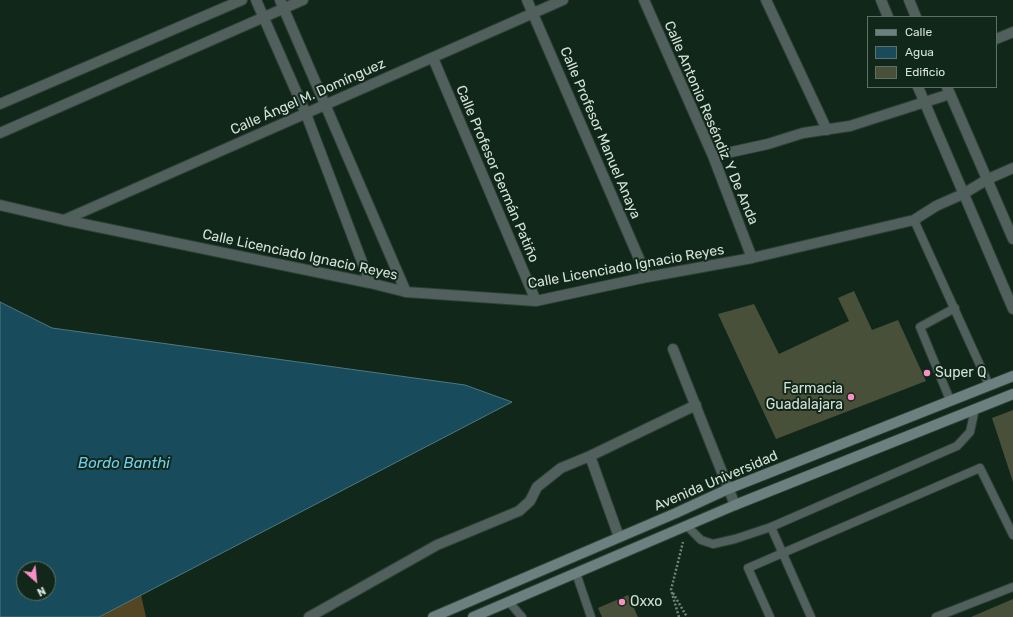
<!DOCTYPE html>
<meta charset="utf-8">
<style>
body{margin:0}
#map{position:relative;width:1013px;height:617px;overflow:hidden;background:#11271a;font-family:Rubik,sans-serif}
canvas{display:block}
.legend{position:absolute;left:867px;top:16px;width:130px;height:72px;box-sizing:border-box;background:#11271a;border:1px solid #5f7166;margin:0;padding:5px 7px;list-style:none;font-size:12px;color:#d4e1d8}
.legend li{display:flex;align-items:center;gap:8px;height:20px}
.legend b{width:20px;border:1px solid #5f7166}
.north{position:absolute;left:16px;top:561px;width:40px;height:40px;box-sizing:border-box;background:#11271a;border:1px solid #5f7166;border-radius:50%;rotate:153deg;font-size:11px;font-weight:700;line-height:16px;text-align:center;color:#d4e1d8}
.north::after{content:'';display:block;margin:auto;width:14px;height:18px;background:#fa8fc7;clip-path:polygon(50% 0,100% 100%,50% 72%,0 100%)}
</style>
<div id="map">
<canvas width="1013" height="617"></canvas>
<ul class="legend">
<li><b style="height:5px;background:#6c817f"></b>Calle</li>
<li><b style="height:11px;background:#184b5b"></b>Agua</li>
<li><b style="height:11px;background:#49503a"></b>Edificio</li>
</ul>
<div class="north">N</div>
</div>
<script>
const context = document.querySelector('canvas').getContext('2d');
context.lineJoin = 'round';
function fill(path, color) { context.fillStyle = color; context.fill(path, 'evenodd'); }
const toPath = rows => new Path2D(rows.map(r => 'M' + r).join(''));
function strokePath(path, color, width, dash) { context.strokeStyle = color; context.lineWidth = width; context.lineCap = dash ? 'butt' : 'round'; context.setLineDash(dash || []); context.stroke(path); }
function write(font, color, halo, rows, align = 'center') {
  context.font = font + ' Rubik,sans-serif'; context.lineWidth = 4; context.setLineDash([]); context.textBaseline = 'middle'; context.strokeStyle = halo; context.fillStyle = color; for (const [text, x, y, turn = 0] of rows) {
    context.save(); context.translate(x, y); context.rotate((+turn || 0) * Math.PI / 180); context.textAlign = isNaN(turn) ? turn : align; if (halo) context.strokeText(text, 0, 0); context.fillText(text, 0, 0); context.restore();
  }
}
fill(toPath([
 [141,595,146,617,99,617]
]), '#544622');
const water = toPath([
 [0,302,52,328,465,385,512,402,99,617,0,617,0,302],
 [24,569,48,569,48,593,24,593,24,569]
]);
fill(water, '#184b5b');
strokePath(water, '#507880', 1);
fill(toPath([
 [854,291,872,330,898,320,926,381,776,439,718,314,754,304,779,354,849,321,838,298],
 [1013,410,1013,482,992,418],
 [628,595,638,617,602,617,598,608],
 [1013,599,1013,617,971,617]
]), '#49503a');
const service = toPath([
 [914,220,989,385],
 [950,400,920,327,955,308],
 [687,526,701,540,713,544,735,539,771,527,957,446,970,432,975,409],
 [771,527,811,617],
 [576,573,591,617],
 [509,602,522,617],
 [770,617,748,568,980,468,1013,535],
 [936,617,1013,587]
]);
const minor = toPath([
 [256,0,306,114,370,283],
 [280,0,406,292],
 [527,0,647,277],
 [644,0,713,156,752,258],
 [766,0,827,130],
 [996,39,1013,32],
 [433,58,536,301],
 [0,104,242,0],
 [0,133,303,0],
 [713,156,768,144,803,133,850,126,950,94],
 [0,205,64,220,370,283,406,292,536,301,647,277,752,258,914,220,936,206,963,194,988,179,1013,168],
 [64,220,563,0],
 [673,349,735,505],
 [590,456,619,537],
 [309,617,437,545,519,511,530,501,537,487,561,468,590,456,696,405]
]);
const tertiary = toPath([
 [881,0,888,17],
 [909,0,916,17],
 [918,87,1013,309],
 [947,87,1013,239]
]);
const secondary = toPath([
 [433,617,676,513,728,489,1013,376],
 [473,617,735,505,1013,394]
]);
strokePath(service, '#2c4135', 10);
strokePath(minor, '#2c4135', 12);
strokePath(tertiary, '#2c4135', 12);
strokePath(secondary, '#2c4135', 12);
strokePath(toPath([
 [673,593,687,617],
 [679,617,671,590,683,542]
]), '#728378', 2.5, [2, 2]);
strokePath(service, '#515f5d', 8);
strokePath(minor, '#515f5d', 10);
strokePath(tertiary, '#515f5d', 10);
strokePath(secondary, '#6c817f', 10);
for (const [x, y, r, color] of [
 [927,373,4,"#fa8fc7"],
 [851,397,4,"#fa8fc7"],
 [622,602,4,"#fa8fc7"]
]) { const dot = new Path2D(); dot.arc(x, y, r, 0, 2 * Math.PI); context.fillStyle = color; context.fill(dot); strokePath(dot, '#11271a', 1.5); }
write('14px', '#d4e1d8', '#11271a', [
 ["Calle Ángel M. Domínguez",308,97,-24],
 ["Calle Antonio Reséndiz Y De Anda",711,123,67],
 ["Calle Profesor Manuel Anaya",600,133,67],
 ["Calle Profesor Germán Patiño",497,174,67],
 ["Calle Licenciado Ignacio Reyes",300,255,12],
 ["Calle Licenciado Ignacio Reyes",626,267,-10],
 ["Avenida Universidad",716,481,-23]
]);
write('14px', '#d4e1d8', '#11271a', [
 ["Super Q",935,373],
 ["Farmacia",843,389,"right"],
 ["Guadalajara",843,405,"right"],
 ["Oxxo",630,602]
], 'left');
write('italic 15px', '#6dcff2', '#11271a', [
 ["Bordo Banthi",124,464]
]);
</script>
